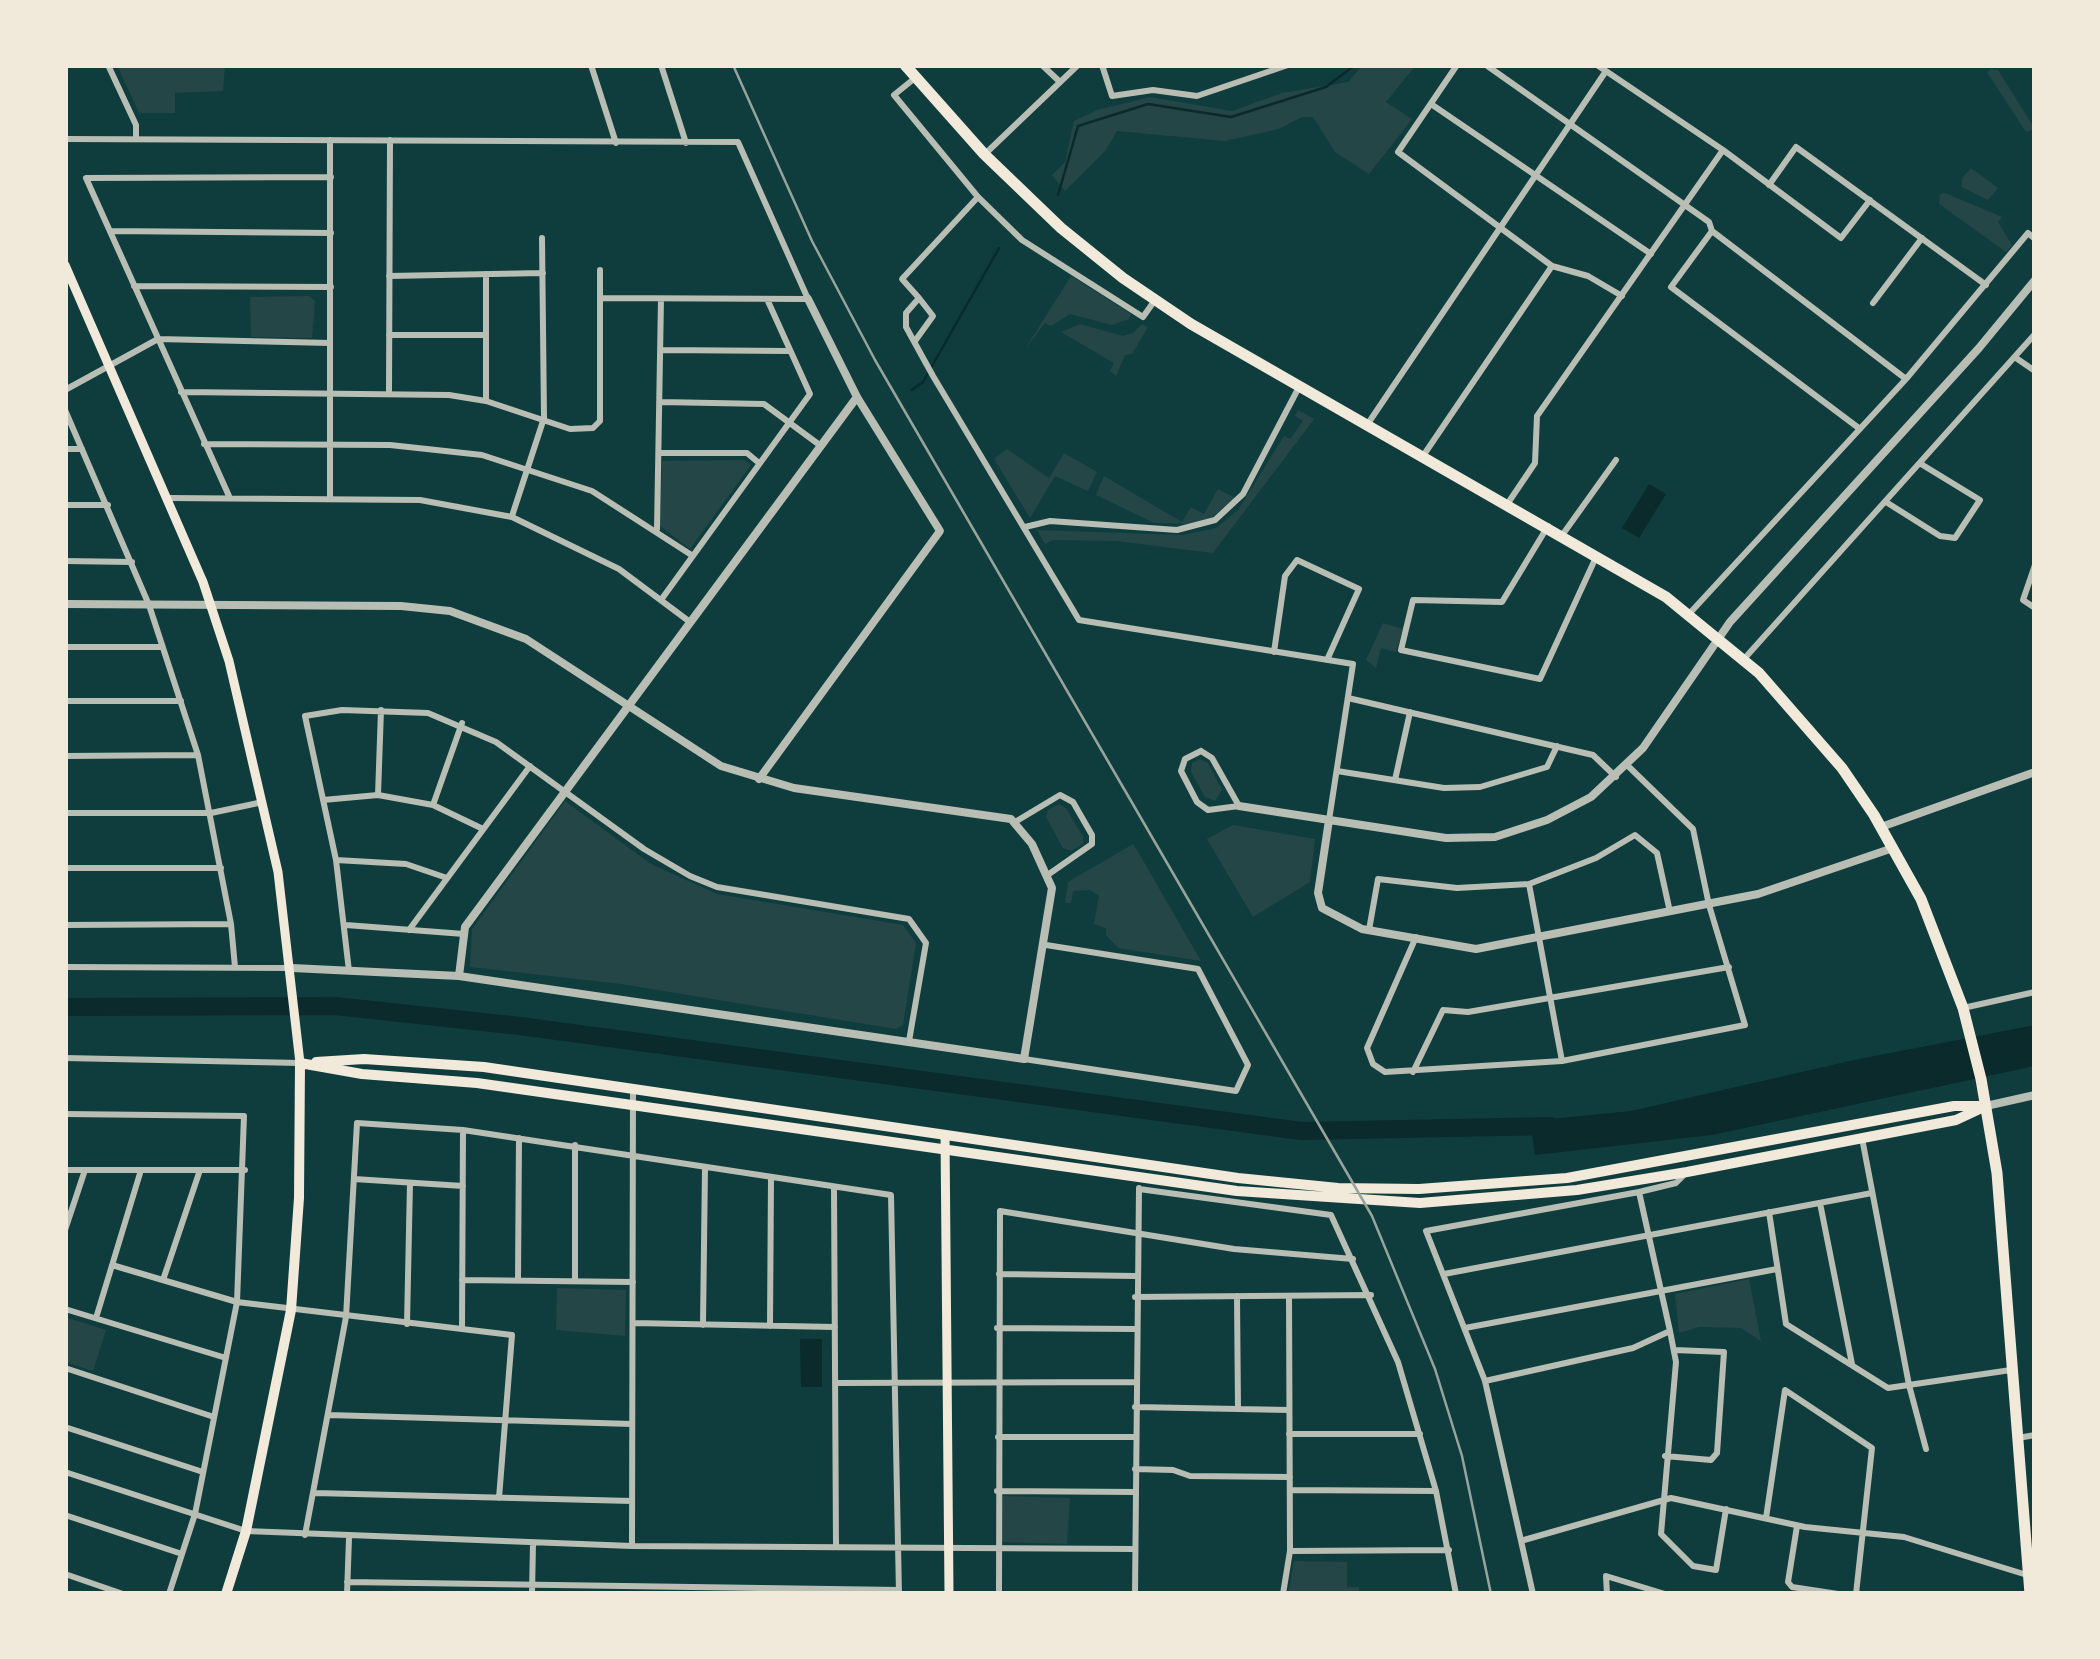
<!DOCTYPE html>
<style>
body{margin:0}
#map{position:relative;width:2100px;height:1659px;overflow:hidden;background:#0f3d3e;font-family:"Varela Round",sans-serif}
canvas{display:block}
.frame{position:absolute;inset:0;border:68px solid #f1e9da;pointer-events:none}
</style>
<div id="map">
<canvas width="2100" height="1659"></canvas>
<div class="frame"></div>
</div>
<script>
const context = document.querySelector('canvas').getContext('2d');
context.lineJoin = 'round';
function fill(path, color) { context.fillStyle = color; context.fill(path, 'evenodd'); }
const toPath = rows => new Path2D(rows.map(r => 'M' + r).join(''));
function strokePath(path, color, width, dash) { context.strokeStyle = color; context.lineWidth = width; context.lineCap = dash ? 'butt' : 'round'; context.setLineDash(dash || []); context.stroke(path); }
fill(toPath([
 [117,65,225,65,223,91,175,93,175,113,139,113],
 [1363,65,1416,65,1386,102,1412,119,1369,174,1335,152,1313,117,1302,117,1279,129,1225,141,1117,131,1106,150,1065,191,1052,175,1065,162,1074,121,1097,110,1150,97,1232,111,1282,93,1348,82],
 [1991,69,1998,70,2035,129,2026,132,1987,72],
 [1971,168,1998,188,1988,200,1962,187,1962,178],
 [1945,193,2002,217,1998,222,2012,245,2006,252,1939,204,1940,194],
 [1071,276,1131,314,1129,319,1112,325,1070,314,1051,326,1045,323,1025,349],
 [309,296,315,301,312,338,251,337,250,297],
 [1080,324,1123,336,1133,333,1142,324,1148,327,1132,354,1125,355,1116,376,1110,371,1114,363,1061,332],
 [1298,410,1314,419,1213,553,1116,541,1053,540,1045,544,1037,530,1183,535,1216,528,1238,510,1284,436,1290,439,1303,421,1295,416],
 [1007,449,1049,478,1064,453,1097,472,1088,491,1055,476,1030,518,994,459],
 [744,460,751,465,690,549,660,526,662,461],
 [1104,476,1182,522,1191,507,1204,514,1218,489,1235,498,1208,520,1194,524,1154,523,1096,495],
 [1383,623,1403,629,1396,652,1381,648,1376,668,1366,660],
 [1200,759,1208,763,1222,790,1215,801,1205,797,1191,772,1192,763],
 [565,801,651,864,717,894,903,925,916,943,903,1025,896,1029,621,984,470,967,472,929],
 [1059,804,1066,808,1083,837,1083,844,1071,851,1063,848,1046,817,1048,810],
 [1233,825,1315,839,1310,882,1253,917,1207,839],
 [1133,844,1141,857,1201,961,1118,948,1106,935,1106,928,1094,924,1099,896,1090,890,1073,891,1071,903,1065,903,1068,882],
 [1749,1279,1761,1341,1741,1328,1699,1327,1679,1333,1675,1294],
 [557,1288,626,1290,625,1336,556,1330],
 [65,1317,106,1330,93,1371,65,1362],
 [1001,1496,1070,1498,1067,1544,1002,1542],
 [1294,1561,1347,1562,1347,1587,1359,1587,1359,1594,1288,1594]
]), '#244646');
fill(toPath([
 [1649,484,1666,494,1639,538,1622,528],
 [2035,1025,2035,1066,1712,1135,1535,1155,1530,1121,1631,1111,1854,1060],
 [822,1339,822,1387,801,1387,800,1339]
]), '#0a2a2b');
strokePath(toPath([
 [1058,195,1078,126,1148,104,1231,117,1326,87,1355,65],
 [912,390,923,382,999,248]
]), '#0a2a2b', 2.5);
strokePath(toPath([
 [65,1007,335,1006,520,1026,1301,1131,1551,1126]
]), '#0a2a2b', 18);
strokePath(toPath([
 [108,65,136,125,136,139],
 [591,65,616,143],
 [661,65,686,143],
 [1042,65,1060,82],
 [1102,65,1112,96,1153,90,1197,96,1288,65],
 [1457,65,1398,152,1552,266,1588,276,1622,296],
 [1486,65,1709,222,1712,231,1671,287,1860,429],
 [1597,65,1723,150,1841,238,1870,200],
 [915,78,894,95,978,197,1022,240,1143,317,1155,300],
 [1431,104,1651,254],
 [65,139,738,142,808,299,600,298],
 [985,154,1078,65],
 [1769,185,1796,147,1986,285],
 [978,197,902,279,919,298,906,313,906,327,933,376,1079,620,1353,664,1329,820],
 [110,231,331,233],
 [1712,231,1906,379],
 [486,274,486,401],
 [389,276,543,273],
 [134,286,331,287],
 [1873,303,1922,238],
 [389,335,486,335],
 [915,341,933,316,919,298],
 [661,350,788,351],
 [2016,358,2035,371],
 [65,390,158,339,330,343],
 [181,392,449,395,486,401,570,429,593,428,600,421,600,270],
 [389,392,390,140],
 [661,402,764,404,821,446],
 [65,410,149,605,198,755,231,924,235,967],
 [1367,425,1606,71],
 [204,444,390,445,482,455,592,491,693,556],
 [65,449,82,449],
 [660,453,747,453,759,463],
 [1423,456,1552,266],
 [229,496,86,178,331,177],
 [168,498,420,500,512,517,619,569,690,622],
 [330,499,330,140],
 [1886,502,1940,536,1955,538,1980,500,1921,464],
 [1508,503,1535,463,1537,416,1723,150],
 [65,505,108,505],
 [512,516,544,418,542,238],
 [1548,526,1502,602,1413,600,1401,650,1540,679,1597,555],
 [1025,527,1050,521,1177,530,1215,520,1243,494,1299,387],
 [657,529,661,299],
 [1563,534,1616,460],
 [65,561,132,562],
 [2035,565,2023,600,2035,608],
 [661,600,810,394,767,299],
 [1689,614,1906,379,2028,233,2035,239],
 [65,647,161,647],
 [1274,652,1285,576,1297,560,1359,589,1327,660],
 [1744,659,2035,334],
 [1348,698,1593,755,1616,777],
 [65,701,181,701],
 [1201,751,1212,758,1239,806,1208,810,1197,802,1181,771,1185,759,1201,751],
 [65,756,198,755],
 [1337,771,1444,788,1480,787,1547,767,1557,746],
 [1395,780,1410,712],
 [378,795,381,710],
 [323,800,378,795,433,805,483,829],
 [433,805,462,723],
 [65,813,211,813,263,802],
 [1015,822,1060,795,1073,802,1092,835,1092,844,1049,874],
 [336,860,406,864,447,878],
 [65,868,221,868],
 [1529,884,1562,1061],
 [65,925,231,924],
 [346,925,464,934],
 [409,930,530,766],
 [1369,930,1378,879,1457,888,1529,884,1596,858,1635,835,1657,853,1670,912],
 [1416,937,1367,1048,1373,1064,1385,1072,1562,1061,1745,1025,1709,905,1693,829,1627,765],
 [65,967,289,968],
 [349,971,336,860,305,716,342,710,428,713,496,742,644,849,690,876,717,887,909,919,926,943,909,1041],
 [1963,1008,2035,992],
 [65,1058,300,1063],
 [1024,1059,1236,1091,1248,1065,1198,969,1046,945],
 [1413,1072,1443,1010,1468,1012,1729,967],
 [65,1114,244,1116,237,1302,195,1514,169,1594],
 [1862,1138,1909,1385,1926,1449],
 [65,1170,245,1170],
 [354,1179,463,1186],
 [834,1187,836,1546],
 [1139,1189,1331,1215,1398,1362,1436,1491,1456,1594],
 [1820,1203,1852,1364],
 [1769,1212,1786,1324,1888,1388,2011,1370],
 [65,1230,85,1170],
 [112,1265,237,1302,512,1335,499,1498],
 [999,1274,1135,1276],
 [1444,1274,1872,1193],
 [163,1280,200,1170],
 [462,1280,633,1282],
 [518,1280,519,1138],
 [575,1281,575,1145],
 [1237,1296,1238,1409],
 [1135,1297,1371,1295],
 [65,1309,226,1358],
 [96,1318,141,1170],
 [633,1323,835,1327],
 [407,1324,410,1183],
 [703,1325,705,1167],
 [770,1326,771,1177],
 [997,1328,1135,1329],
 [1465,1328,1777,1269],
 [462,1329,463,1130],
 [1670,1331,1676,1362,1661,1534,1693,1566,1716,1570,1726,1509],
 [65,1368,214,1417],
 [1485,1381,1633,1348,1670,1331,1639,1192,1676,1183,1686,1173],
 [835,1383,1135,1382],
 [1135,1407,1289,1410],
 [329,1415,632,1424],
 [65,1427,203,1472],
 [1289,1434,1420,1434],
 [998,1437,1135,1437],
 [2018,1438,2035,1435],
 [1665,1456,1711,1460,1717,1453,1724,1352,1674,1350],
 [1135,1469,1173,1470,1190,1476,1290,1477],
 [65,1472,246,1531,632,1546,1135,1549],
 [1290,1490,1436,1491],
 [997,1491,1135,1492],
 [315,1493,632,1501],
 [65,1515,182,1554],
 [1766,1518,1785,1390,1872,1448,1856,1594],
 [1797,1526,1788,1582,1792,1587,1838,1594],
 [305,1535,346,1317,357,1123,463,1130,891,1195,899,1594],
 [1524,1540,1671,1498,1805,1527,1904,1537,2027,1575],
 [632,1546,633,1089],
 [1290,1551,1449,1550],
 [65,1574,123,1594],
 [347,1582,899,1590],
 [347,1594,349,1538],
 [532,1594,533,1543],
 [999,1594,1000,1211,1234,1249,1353,1259],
 [1135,1594,1139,1188],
 [1283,1594,1290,1551,1289,1296],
 [1533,1594,1485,1381,1426,1231,1639,1192],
 [1607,1594,1606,1576,1665,1594]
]), '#b8beb3', 6);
strokePath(toPath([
 [65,604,401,606,450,611,526,639,721,766,794,788,1011,819,1032,844,1052,888,1024,1059,459,976,292,968],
 [759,779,940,531,857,397,808,299],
 [1239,806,1446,838,1495,837,1547,820,1591,797,1643,748,1730,622,1979,348,2035,280],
 [1329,820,1318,893,1322,908,1362,929,1476,949,1758,894,1893,848],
 [1881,827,2035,772],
 [459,976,465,927,857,397],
 [1986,1106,2035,1095]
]), '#b8beb3', 8);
strokePath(toPath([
 [65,265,203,582,229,661,278,872,300,1063],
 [945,1135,949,1594]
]), '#f1e9da', 9);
strokePath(toPath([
 [316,1062,364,1059,484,1067,1238,1178,1338,1188,1419,1189,1567,1178,1954,1106,1978,1106],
 [300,1063,362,1074,477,1083,1237,1191,1420,1203,1577,1190,1687,1172,1956,1120,1986,1106],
 [226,1594,246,1531,291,1310,299,1198,300,1063]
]), '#f1e9da', 10);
strokePath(toPath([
 [905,65,984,154,1061,228,1123,278,1191,324,1666,597,1759,673,1842,768,1874,815,1921,899,1963,1008,1981,1079,1997,1173,2030,1594]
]), '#f1e9da', 11);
strokePath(toPath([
 [733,65,812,241,875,360,1372,1216,1435,1369,1462,1456,1491,1594]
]), '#97a49c', 2.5);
</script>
